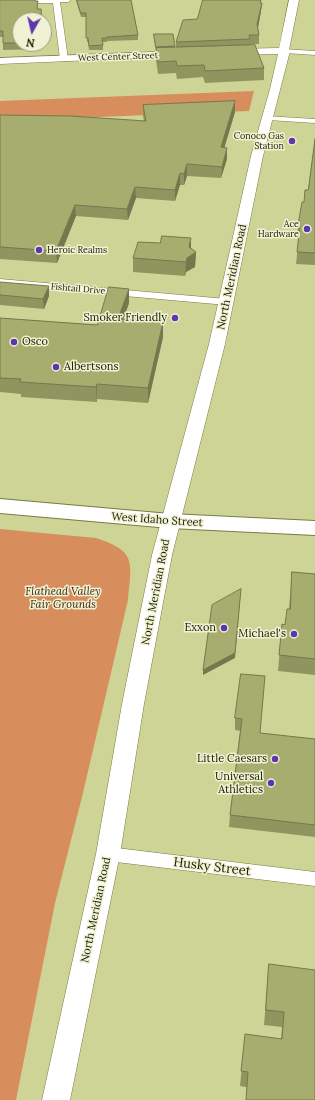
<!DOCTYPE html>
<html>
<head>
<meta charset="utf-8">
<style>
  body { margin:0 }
  #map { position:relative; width:315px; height:1100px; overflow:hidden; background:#ced495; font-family:Lora,serif }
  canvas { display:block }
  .north { position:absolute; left:12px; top:12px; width:40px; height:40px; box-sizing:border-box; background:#eff2d3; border:1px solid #9a9c80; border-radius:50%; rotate:188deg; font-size:11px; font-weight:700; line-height:16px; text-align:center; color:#1a1c03 }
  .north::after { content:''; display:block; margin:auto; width:14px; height:18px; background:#5d36ae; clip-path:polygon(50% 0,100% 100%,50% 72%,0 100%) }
</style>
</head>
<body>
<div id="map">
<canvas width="315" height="1100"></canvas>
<div class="north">N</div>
</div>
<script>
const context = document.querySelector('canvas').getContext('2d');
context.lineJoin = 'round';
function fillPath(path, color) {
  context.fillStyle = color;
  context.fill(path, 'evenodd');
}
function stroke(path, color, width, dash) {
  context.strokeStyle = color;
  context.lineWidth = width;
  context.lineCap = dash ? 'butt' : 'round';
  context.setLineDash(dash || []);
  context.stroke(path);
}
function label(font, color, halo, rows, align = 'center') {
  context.font = font + ' Lora,serif';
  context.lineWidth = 3;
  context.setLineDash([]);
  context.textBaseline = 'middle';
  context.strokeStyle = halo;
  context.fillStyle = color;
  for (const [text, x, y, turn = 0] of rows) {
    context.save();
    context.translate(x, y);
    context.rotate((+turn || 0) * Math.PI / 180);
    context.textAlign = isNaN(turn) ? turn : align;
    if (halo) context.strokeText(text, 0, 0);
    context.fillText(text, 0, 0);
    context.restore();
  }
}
const green = new Path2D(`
  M254,91l-5,20 -249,10v-20z
  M0,529l96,9c40,13 36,23 32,62l-46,197 -27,106 -39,197h-16z`);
const street = new Path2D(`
  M0,0h71l-3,2h-8l8,57 -1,2h-3l-4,-2 -7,-56 -53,1z
  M282,49l33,2v4l-30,-2 -4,-2z
  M265,116l50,3v4l-47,-3h-3l-1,-2z
  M0,279l227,20 5,3 -5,3 -227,-20z
  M108,847l207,25v14l-207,-25 -6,-2 -2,-5 2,-5z`);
const secondary = new Path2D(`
  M289,0h10l-10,50 1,1 -27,105 -38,188 -53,211 -28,149 -24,150 -50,246h-28l54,-246 26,-150 30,-149 57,-211 42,-188 19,-67 8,-35 -46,1 -5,-3 5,-3 47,-1z
  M181,51l4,1 1,2 -1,2 -185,8v-6z`);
const highway = new Path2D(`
  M0,499l170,15 145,7v14l-145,-7 -170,-15z`);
const wall = new Path2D(`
  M0,0l38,7 -18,13v24h19v5l-36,1v-13h-3z
  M76,0h55l7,35v5l-31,1v1h-4v8h-14l-1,-8h-1l-1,-25h-5z
  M262,3l-1,8 -3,17 1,7v9h-9v1l14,23v12l-59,3 -2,-6 -26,2 -1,-6 -18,1 -2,-14v-9l-2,-17 21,12v2h1v-6l21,-23z
  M143,105l92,7 -11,36h3v11l-6,19 -34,-2 -3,9h-4l-5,16 -39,-3 -8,22 -52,-4 -19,47 -57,-4v-144l144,6 -1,-5z
  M315,139v126l-19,-1 3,-27 -2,-1 1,-11 6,-23 4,-12z
  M191,238v10l5,4 -1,15 -9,5 -1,4 -52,-4v-14z
  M0,282l49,14 -5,13 -44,-4z
  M129,289v14l-6,17 40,17 -15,66 -51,-4v3l-76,-5v-3l-21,-2v-74l97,7z
  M292,572l23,2v101l-37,-4 4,-47 3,1 4,-16z
  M241,674l19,59 55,6v98l-86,-10 1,-12 10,-84 -5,-1v-12z
  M269,964l46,136 -75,-14 5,-52 36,5 1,-12 -18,-2z`);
const shadedWall = new Path2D(`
  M262,3l-1,8 -4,22v-9z
  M235,101v11l-14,47v-12z
  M227,148v11l-6,19 1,-11z
  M187,164v12l-3,9v-11z
  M180,173v12l-5,16v-11z
  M135,187l1,11 -8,22 -1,-11z
  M75,205l1,11 -19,47 -1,-12z
  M191,238v14h5l-1,15 -9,5 -1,4 1,-14z
  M49,286v10l-5,13 -1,-10z
  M129,289v14l-11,31v-15z
  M163,322v15l-15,66v-15z
  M97,384v18l-1,-15z
  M241,589l-6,69 -32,17v-5z`);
const building = new Path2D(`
  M0,0h35v1h3l-1,8h4l1,11h-22v23h-17v-12h-3z
  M77,0h54l7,35 -31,2v1h-5l1,7 -14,1 -1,-8h-2v-25h-5z
  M203,0h58l-1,3h2l-5,21 2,11h-10l1,4 -74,3 7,-22 14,-1z
  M154,34h19l2,12 -19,1z
  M255,45l9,23 -59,3 -1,-6 -27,1 -1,-5 -18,1 -2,-14z
  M235,101l-14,46 6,1 -5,19 -35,-3 -3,10 -4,-1 -5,17 -40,-3 -8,22 -52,-4 -19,46 -56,-4v-132l70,1 76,5 -3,-16z
  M315,139v114l-18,-1 3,-27h-2l4,-23h2l1,-12h3z
  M162,236l29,2 -2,9 7,5 -9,6 -1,4 -53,-4 5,-16 22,1z
  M0,282l49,4 -6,13 -43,-4z
  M109,287l20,2 -11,30 45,3 -15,66 -51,-4 -1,3 -76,-5 1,-3 -21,-1v-60l97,7z
  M292,572l23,2v85l-36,-4 3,-31 3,1 2,-16h3z
  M241,589l-6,64 -32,17 9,-65z
  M241,674l24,2 -5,57 55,6v86l-85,-10 12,-96 -7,-1z
  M269,964l46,6v130h-69l2,-28 -7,-1 4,-37 37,5 2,-27 -18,-2z`);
const markers = [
  [292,141,4,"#5d36ae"],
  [307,229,4,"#5d36ae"],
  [39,250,4,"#5d36ae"],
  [175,318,4,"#5d36ae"],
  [14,342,4,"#5d36ae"],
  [56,367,4,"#5d36ae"],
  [224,628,4,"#5d36ae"],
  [294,634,4,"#5d36ae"],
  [275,759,4,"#5d36ae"],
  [271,783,4,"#5d36ae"]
];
const farStreetnames = [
  ["West Center Street",118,57,-2],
  ["Fishtail Drive",78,289,5]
];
const farPoinames = [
  ["Conoco Gas",284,136],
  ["Station",284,146],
  ["Ace",299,224],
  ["Hardware",299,234],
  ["Heroic Realms",47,250,"left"]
];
const streetNames = [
  ["North Meridian Road",232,277,-78],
  ["West Idaho Street",157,520,4],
  ["North Meridian Road",156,592,-79],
  ["North Meridian Road",96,910,-78]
];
const poiNames = [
  ["Smoker Friendly",167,318],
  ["Osco",22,342,"left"],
  ["Albertsons",64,367,"left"],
  ["Exxon",216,628],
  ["Michael's",286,634],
  ["Little Caesars",267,759],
  ["Universal",263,777],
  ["Athletics",263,790]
];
const parkNames = [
  ["Flathead Valley",63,592],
  ["Fair Grounds",63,605]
];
const nearStreetnames = [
  ["Husky Street",212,867,7]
];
fillPath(green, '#d88d5d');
stroke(street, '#787c40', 1);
stroke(secondary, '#787c40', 1);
stroke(highway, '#787c40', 2);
fillPath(street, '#fff');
fillPath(secondary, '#fff');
fillPath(highway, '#fff');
fillPath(wall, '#90945f');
fillPath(shadedWall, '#75784e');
fillPath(building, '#a7ac6f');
stroke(building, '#75784e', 1);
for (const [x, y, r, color] of markers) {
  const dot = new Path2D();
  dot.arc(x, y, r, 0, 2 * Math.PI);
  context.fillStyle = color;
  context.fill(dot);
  stroke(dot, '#eff2d3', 1.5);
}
label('9px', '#1a1c03', '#eff2d3', farStreetnames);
label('9px', '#1a1c03', '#eff2d3', farPoinames, 'right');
label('11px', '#1a1c03', '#eff2d3', streetNames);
label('11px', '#1a1c03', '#eff2d3', poiNames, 'right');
label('italic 11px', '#44240e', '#eff2d3', parkNames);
label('13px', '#1a1c03', '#eff2d3', nearStreetnames);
</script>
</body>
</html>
